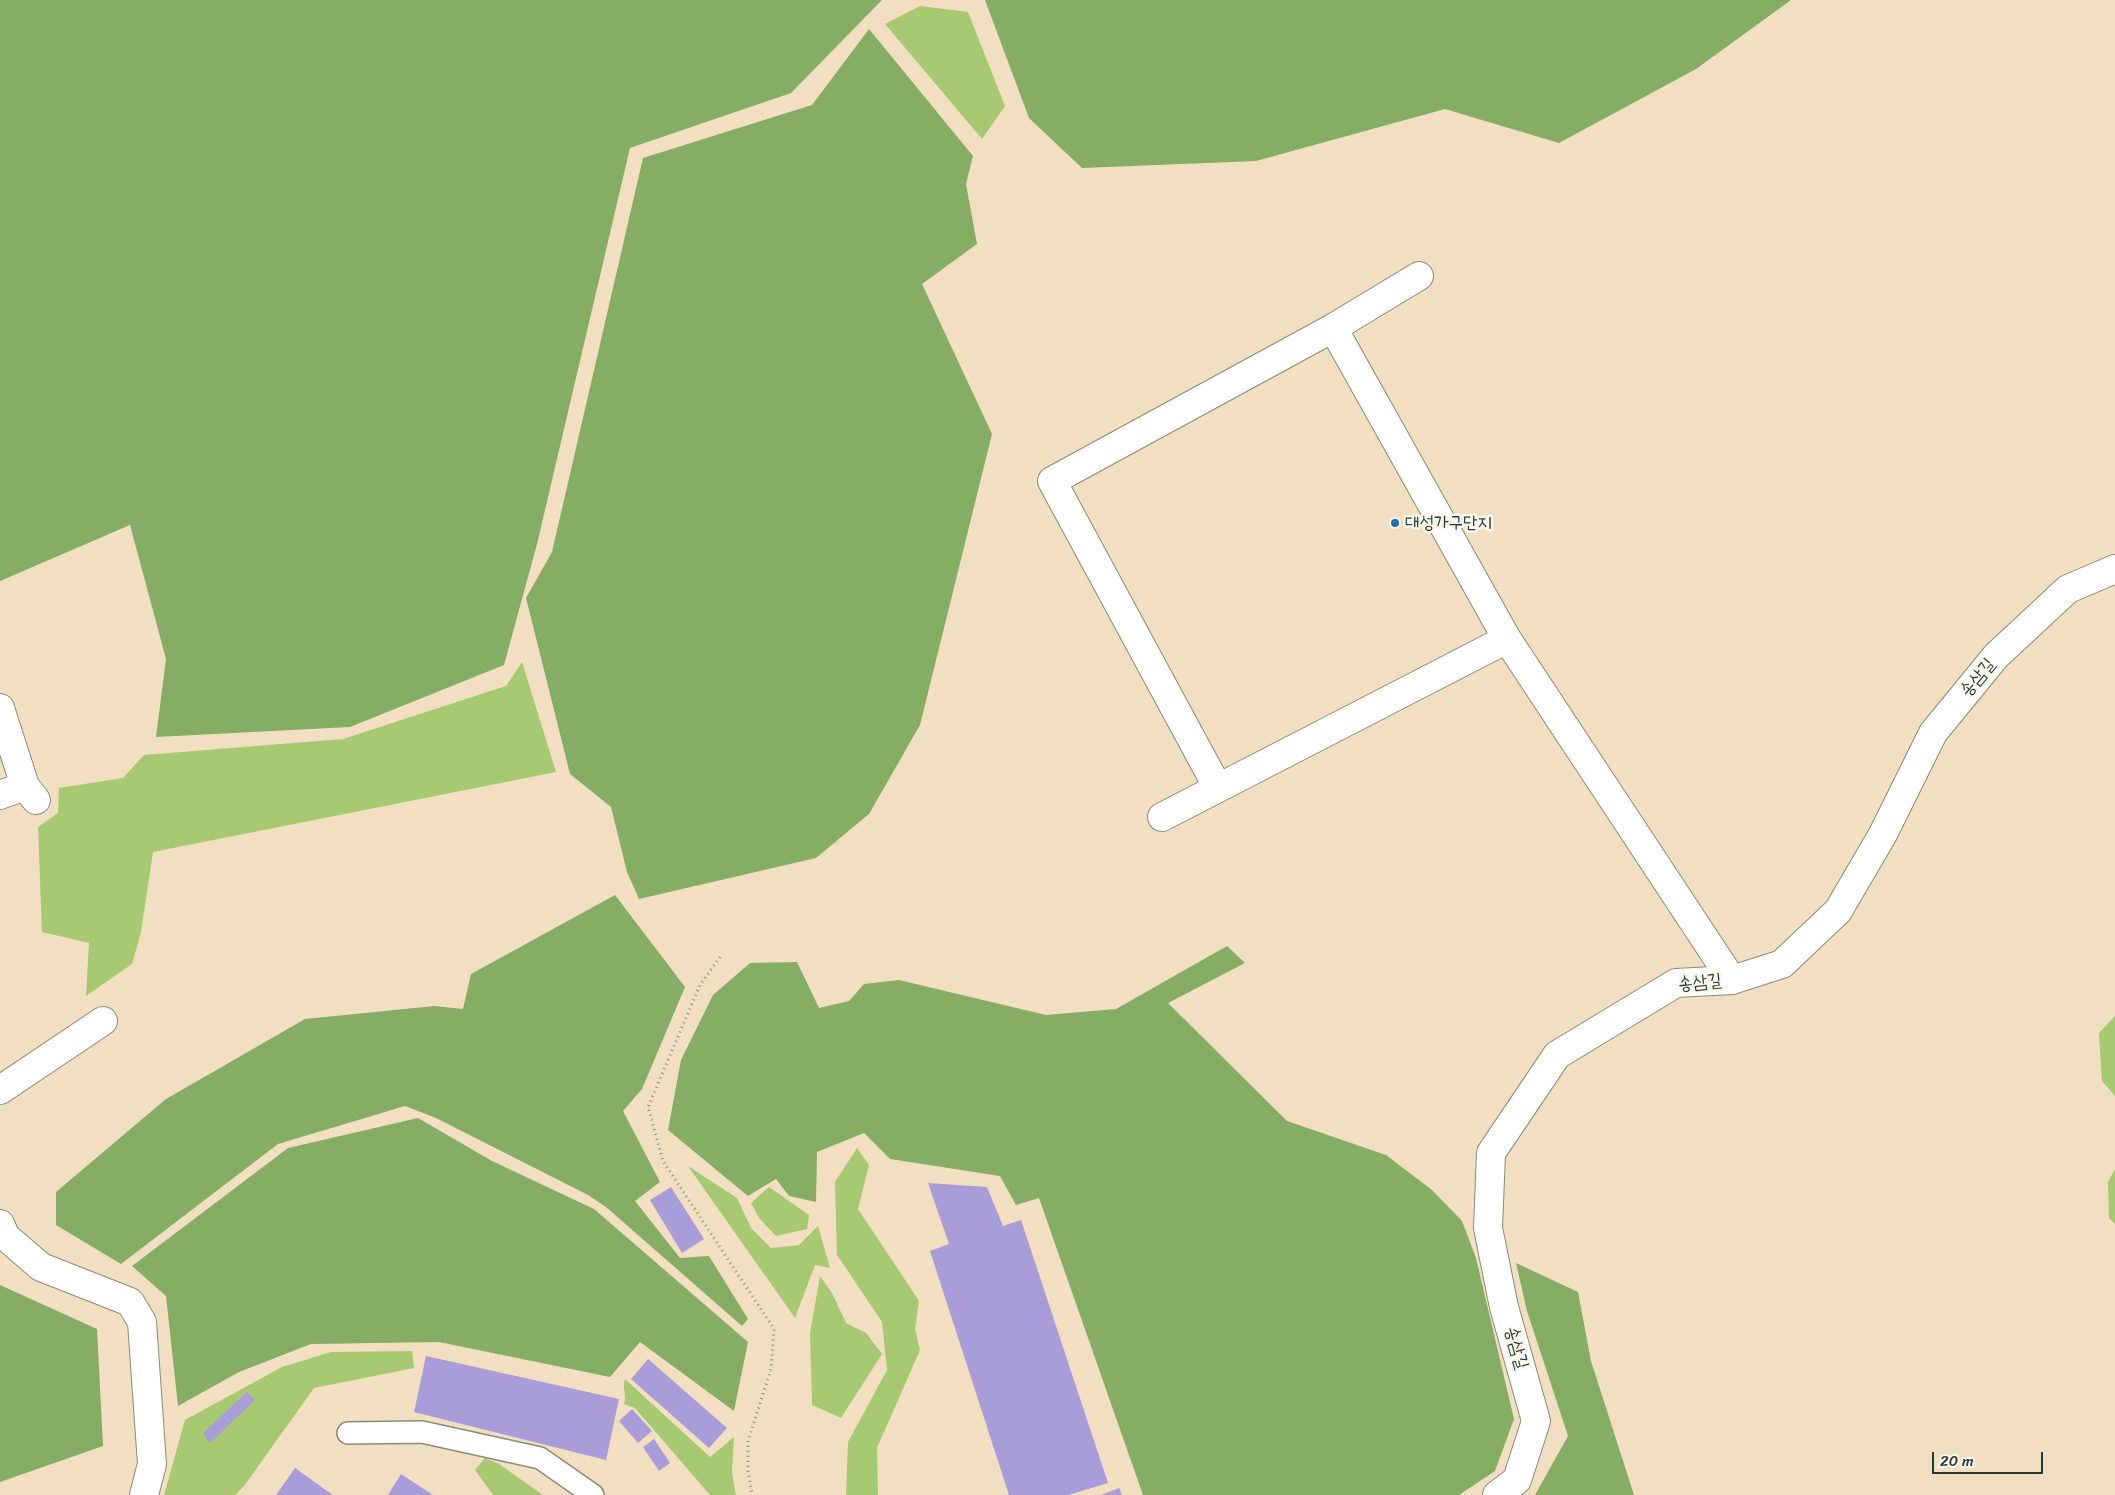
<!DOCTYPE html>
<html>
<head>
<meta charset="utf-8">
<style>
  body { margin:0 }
  #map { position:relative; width:2115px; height:1495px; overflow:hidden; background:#f2dec1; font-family:Sriracha,sans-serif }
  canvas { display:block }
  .scale { position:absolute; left:1932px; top:1452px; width:111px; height:22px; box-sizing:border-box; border:2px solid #1f3d34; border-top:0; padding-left:6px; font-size:15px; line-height:18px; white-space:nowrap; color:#1f3d34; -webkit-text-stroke:4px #fbf7ec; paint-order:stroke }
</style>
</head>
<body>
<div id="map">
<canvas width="2115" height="1495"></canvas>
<div class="scale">20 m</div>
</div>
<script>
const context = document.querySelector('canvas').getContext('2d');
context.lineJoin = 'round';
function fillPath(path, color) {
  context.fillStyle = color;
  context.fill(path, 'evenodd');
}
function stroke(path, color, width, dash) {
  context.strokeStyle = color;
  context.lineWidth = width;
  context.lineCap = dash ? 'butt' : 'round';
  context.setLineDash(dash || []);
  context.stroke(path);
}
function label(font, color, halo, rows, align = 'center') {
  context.font = font + ' Sriracha,"Poor Story",sans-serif';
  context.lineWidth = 5;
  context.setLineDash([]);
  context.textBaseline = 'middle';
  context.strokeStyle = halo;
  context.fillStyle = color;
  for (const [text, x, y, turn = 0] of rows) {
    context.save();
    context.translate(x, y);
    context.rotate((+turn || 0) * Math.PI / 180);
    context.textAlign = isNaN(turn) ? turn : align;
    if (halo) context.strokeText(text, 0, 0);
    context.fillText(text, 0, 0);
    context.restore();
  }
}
const green = new Path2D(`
  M920,6l48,6 37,94 -23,33 -97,-115z
  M522,662l34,110 -403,80 -12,80 -9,32 -46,32 3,-53 -47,-11 -4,-105 20,-14 1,-25 64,-10 21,-23 199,-16 163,-53z
  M2115,1016v80l-13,-15 -3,-48z
  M857,1148l12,17 -11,44 61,92 -4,28 5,21 -43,98 1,47h-32l2,-53 39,-72 -5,-48 -45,-67 -2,-73z
  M688,1166l49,32 14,30 20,20 28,-3 19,-19 12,42 -15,-3 -20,53z
  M2115,1169v55l-6,-6 -1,-36z
  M769,1187l40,28 -2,14 -31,7 -17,-18 -8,-15z
  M820,1276l12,17 14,30 20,10 16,21 -41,64 -29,-13 -2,-72z
  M412,1351l2,17 -100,20 -70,98 -9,9h-71l21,-75 97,-53 49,-15z
  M625,1379l85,78 24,-20 -2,36 4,22h-26l-75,-87 -11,-4c3,-9 -2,-15 1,-25z
  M485,1458l14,6 44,31h-50l-18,-25z`);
const forest = new Path2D(`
  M0,0h882l-91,93 -161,55 -93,396 -33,121 -154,62 -194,10 10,-78 -36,-134 -130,56z
  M985,0h806l-95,69 -137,74 -114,-34 -189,52 -174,7 -53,-50z
  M869,29l104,127 -7,28 11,60 -55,40 70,150 -72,291 -51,89 -53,44 -177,41 -12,-27 -16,-65 -41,-33 -44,-176 26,-46 91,-394 169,-53z
  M615,895l70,92 -43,102 -19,22 37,71 -25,19 45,57 29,-2 39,63 -6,7 -136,-119 -18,-12 -152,-77 -31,-12 -127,38 -157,120 -65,-39v-33l110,-93 139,-80 129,-13 29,3 8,-35z
  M1227,946l18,17 -77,40 119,118 99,34 46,35 30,31 14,37 38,161 -19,52 -36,24h-316l-104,-297 -23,7 -16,-29 -110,-17 -26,-26 -47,19 -1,50 -27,-6 -13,-17 -28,17 -80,-66 13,-70 32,-65 37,-32 47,-1 22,46 30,-7 15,-17 35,-4 147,35 70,-6z
  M418,1118l74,43 102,48 154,133 -14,69 -94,-69 -30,35 -171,-35 -128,2 -72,28 -61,34 -12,-110 -34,-30 156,-118z
  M1516,1263l62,29 13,69 43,134h-99l33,-59 -41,-125z
  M0,1285l97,44 6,117 -103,36z`);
const building = new Path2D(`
  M928,1183l59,4 16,39 18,-6 87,263 -40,12h-59l-79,-244 19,-7z
  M671,1187l33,52 -22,14 -32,-53z
  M426,1356l193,43 -13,61 -192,-48z
  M648,1359l79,69 -18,20 -78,-69z
  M247,1392l8,8 -45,43 -7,-10z
  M632,1409l20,22 -14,12 -19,-22z
  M654,1439l16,24 -11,8 -16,-24z
  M295,1468l38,27h-57z
  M401,1474l32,21h-45z
  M1119,1488l3,7h-21z`);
const path = new Path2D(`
  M720,957l-20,28 -52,122 15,54 111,168 -3,40 -23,72v29l4,25`);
const lane = new Path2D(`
  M348,1433l74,-1 118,26 53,37`);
const street = new Path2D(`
  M1333,328l174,311 225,341
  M0,708l25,78 11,14
  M1218,788l-166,-307 281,-153 86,-52
  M0,795l25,-9
  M1162,817l345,-178
  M0,1090l103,-69
  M0,1224l6,13 35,30 89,35 12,20 10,142 -8,31`);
const secondary = new Path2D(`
  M1497,1495l20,-15 19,-59 -32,-114 -16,-79 3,-75 66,-98 119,-72 56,-3 50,-16 56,-53 45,-77 50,-101 63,-77 72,-67 47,-20`);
const markers = [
  [1395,523,5,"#1f6fb2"]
];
const poiNames = [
  ["대성가구단지",1405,523]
];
const streetNames = [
  ["송삼길",1978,678,-50],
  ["송삼길",1700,983,-6],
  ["송삼길",1516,1348,74]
];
fillPath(green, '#a7c972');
fillPath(forest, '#85ad64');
fillPath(building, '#a89dd8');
stroke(lane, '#888e7a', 24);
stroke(street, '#888e7a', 30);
stroke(secondary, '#888e7a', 30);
stroke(path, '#888e7a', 3, [1, 4]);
stroke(lane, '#fff', 21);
stroke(street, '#fff', 28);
stroke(secondary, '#fff', 28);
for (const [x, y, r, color] of markers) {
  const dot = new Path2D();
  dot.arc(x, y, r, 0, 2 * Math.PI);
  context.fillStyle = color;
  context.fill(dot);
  stroke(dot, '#fbf7ec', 2);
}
label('18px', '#1f3d34', '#fbf7ec', poiNames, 'left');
label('18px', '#1f3d34', '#fbf7ec', streetNames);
</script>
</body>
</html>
